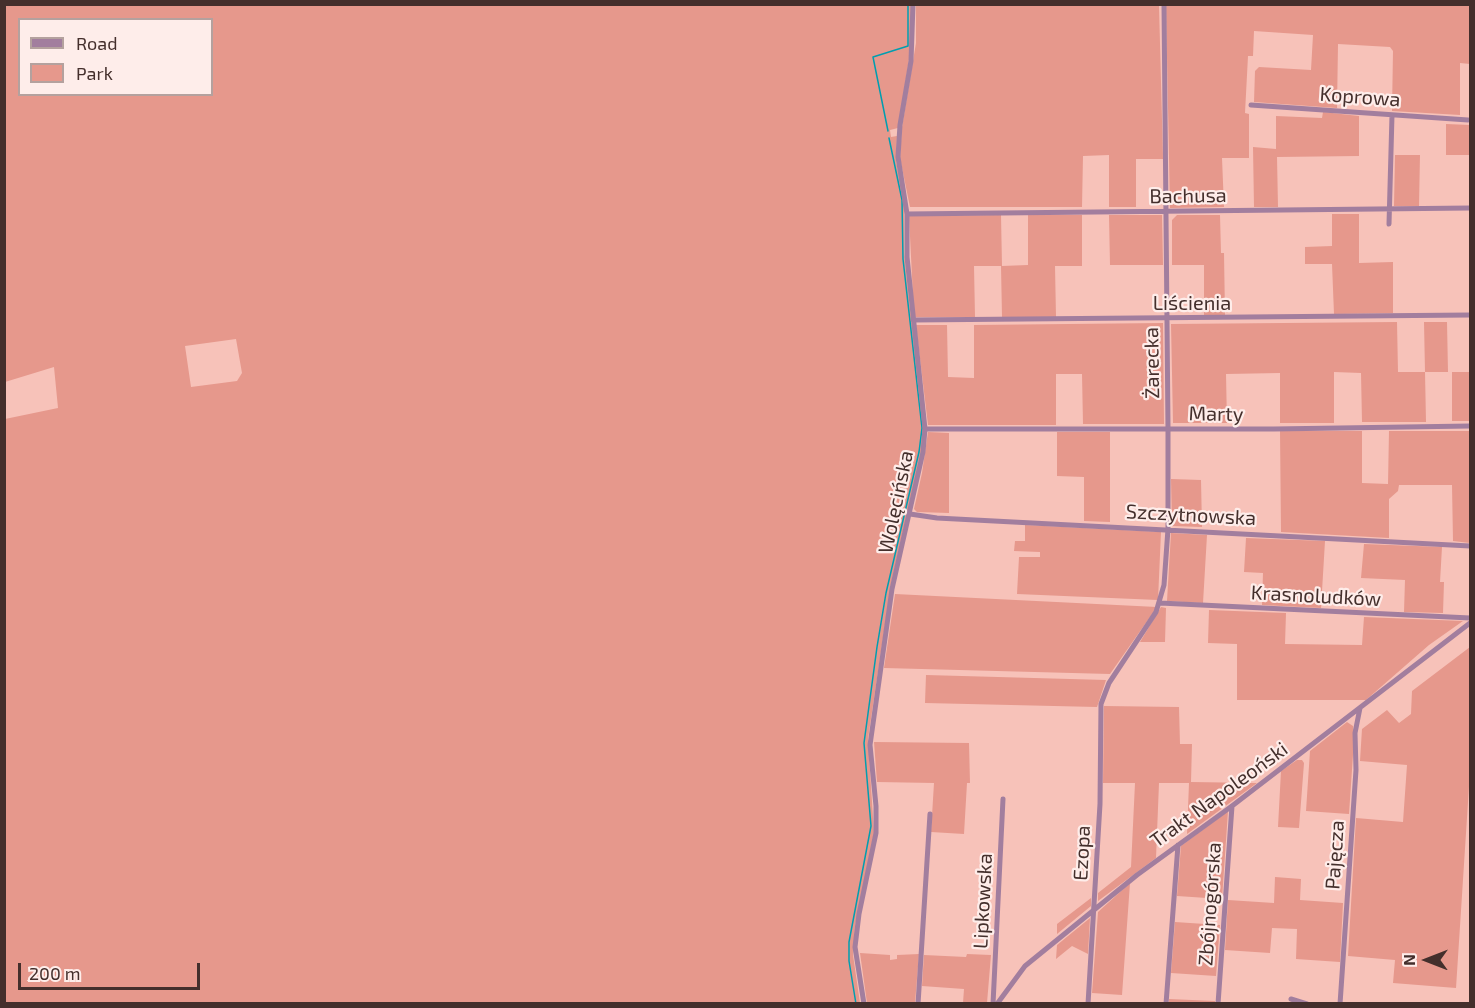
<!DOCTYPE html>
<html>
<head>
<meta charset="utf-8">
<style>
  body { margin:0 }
  #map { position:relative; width:1475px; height:1008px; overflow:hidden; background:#f7c2b9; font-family:"Exo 2",sans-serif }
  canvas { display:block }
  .frame { position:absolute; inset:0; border:6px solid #442f2c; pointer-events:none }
  .legend { position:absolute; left:18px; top:18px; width:195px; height:78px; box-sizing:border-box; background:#feedea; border:2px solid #b4a19e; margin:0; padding:8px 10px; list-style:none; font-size:18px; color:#442f2c }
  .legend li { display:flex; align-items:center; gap:12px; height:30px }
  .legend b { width:30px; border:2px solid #b4a19e }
  .north { position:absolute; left:1397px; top:930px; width:60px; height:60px; -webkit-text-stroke:4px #feedea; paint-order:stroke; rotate:270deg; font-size:16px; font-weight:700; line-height:24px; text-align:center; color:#442f2c }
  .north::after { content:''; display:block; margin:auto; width:21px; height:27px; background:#442f2c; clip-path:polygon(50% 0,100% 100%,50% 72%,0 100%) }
  .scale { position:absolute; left:18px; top:963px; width:182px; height:27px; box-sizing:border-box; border:3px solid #442f2c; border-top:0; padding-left:8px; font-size:18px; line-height:21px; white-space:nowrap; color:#442f2c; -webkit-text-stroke:4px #feedea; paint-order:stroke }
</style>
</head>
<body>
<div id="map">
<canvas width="1475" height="1008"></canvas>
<div class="frame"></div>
<ul class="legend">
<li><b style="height:8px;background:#a27e9e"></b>Road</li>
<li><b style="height:16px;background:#e6988c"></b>Park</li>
</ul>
<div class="north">N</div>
<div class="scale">200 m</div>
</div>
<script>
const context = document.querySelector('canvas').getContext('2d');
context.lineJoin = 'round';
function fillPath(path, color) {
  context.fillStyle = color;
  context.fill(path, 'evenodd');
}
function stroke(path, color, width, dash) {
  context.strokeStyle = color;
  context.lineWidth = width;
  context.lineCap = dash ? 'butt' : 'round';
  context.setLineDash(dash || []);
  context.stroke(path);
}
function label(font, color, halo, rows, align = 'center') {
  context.font = font + ' "Exo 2",sans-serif';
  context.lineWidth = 4.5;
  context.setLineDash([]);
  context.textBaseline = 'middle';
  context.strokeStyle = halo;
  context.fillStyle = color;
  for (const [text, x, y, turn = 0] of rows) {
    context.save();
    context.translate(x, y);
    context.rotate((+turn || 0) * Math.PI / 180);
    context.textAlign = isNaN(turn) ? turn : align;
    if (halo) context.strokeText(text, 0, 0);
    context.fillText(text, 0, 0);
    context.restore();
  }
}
const green = new Path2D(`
  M5,5h906v42l-13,81 -8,2 1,7 6,-1 -1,25 8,40v52l19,169v21l-32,141 -23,155 6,94 -19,93 -2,29 7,48h-855v-584l53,-11 -4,-41 -49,15zM20,20h192v74h-192zM236,339l6,34 -5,8 -46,6 -6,-41z
  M916,5h243l4,154h-27v48h-27v-52l-26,1 -1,51h-172l-10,-49 2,-31 14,-84z
  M1166,5h304v59l-10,-1v52l-68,-4 1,-60 -3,-4 -52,-3 -1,64 -83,-6 1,-31 4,-4 52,3 2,-35 -59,-4 -1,25h-5l-3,57 4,1v44h-27l2,49 -54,1z
  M1323,112l36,4v40l-82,1 1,50h-24l-1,-60 23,2v-33l46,2z
  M1446,124l24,1v30h-24z
  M1395,155h25l-1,51h-25z
  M1332,214h27v49l34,-1v51l-59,1 -2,-50h-27v-17l27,-1z
  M1001,215l1,51 26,-1v-50h54v51h-27l1,51h-54l-1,-51h-27l1,51h-61l-5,-101z
  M1109,215h53l1,50h-53z
  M1177,215h43l1,38h3l1,63h-21v-51h-32v-45z
  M1397,322l1,50h27l-1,-50h23l1,50h-23l1,50h-64l-1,-49 -27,-1v51h-54v-50l-54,1 1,49h-54l-2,-99z
  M1163,323l1,101h-81l-1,-50h-26v51h-128l-12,-100h31l1,52 26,1v-53z
  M1452,372h18v49h-18z
  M1280,431h82v52l26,1 1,-53h81v112l-17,-2 -1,-56h-53l-1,6 -9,8v39l-108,-6z
  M928,432l21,1v80l-32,-1 -3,-3 8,-36z
  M1057,432h53v90l-26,-1v-44l-27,-1z
  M1171,479l30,1 1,47 -30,-1z
  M1025,525l136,7 -3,68 -141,-6 2,-37h21v-5l-26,-1 1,-10h10z
  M1171,533l36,2 -4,68 -36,-2z
  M1246,538l79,3 -4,67 -59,-3 1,-32 -19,-1z
  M1364,544l78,3 -2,35h4l-1,31 -39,-1 1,-32 -44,-2z
  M895,594l262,13 -47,67 -226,-6z
  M1161,607l5,1 -1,34h-25z
  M1209,610l77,3 -1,31 77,1 2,-28 99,4 -34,24 -63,55h-129v-56l-29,-1z
  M1470,647v124l-14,217 -63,-5 2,-23 -47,-4 8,-138 47,4 4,-57 -47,-4 2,-32 25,-19 12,13 12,-9 1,-23z
  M926,675l180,5 -9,27 -172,-4z
  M1104,706l75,1 1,37h12l-1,38 66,1 -70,51 2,-51h-30l-3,75 -58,43v-8l33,-26 4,-84h-32z
  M1347,722l6,4 1,14 -5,74 -43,-3 4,-60z
  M874,742l95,1 1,40h-3l-3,51 -33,-2 3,-49 -57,-1z
  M1297,760h5l2,3 -5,65 -21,-1 3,-56z
  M1228,811l-6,88 -45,-3 4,-50z
  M1275,877l26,2 -1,21 43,3 -3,59 -44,-3 1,-30 -25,-1 -2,25 -45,-3 3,-50 46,3z
  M1130,883l-8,112 -30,-2 6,-81z
  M1091,898v8l-34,28v-10z
  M1090,918l-2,36 -16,-8 -16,13 1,-14z
  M1175,922l45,3 -4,51 -45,-3z
  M860,953l30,2v5l7,-1v-4l22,-1 -4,49h-48z
  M967,954l24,1 -4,48h-24l1,-14 -42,-3 2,-31 42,2z
  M1169,999l46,2v2h-46z`);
const stream = new Path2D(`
  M888,131l-15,-74 35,-11v-42
  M856,1004l-7,-43v-19l22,-116 -7,-83 13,-96 9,-54 33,-141 3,-24 -19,-169 -1,-59 -13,-62`);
const street = new Path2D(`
  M1251,105l217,15
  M907,214l563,-6
  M1389,224l3,-109
  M913,320l557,-5
  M925,429h349l196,-3
  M910,514l27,4 533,28
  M1160,603l310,15
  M1291,999l16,5
  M864,1004l-9,-57 4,-33 17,-81v-27l-6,-61 22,-156 31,-137 2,-23 -18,-172v-43l-9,-57 2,-32 11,-64 2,-57
  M918,1004l12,-190
  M993,1004l10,-205
  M997,1004l28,-38 112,-91 95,-69 238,-183
  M1088,1004l12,-200 1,-100 8,-21 47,-71 8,-27 4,-56v-101l-4,-424
  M1166,1004l12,-159
  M1218,1004l14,-198
  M1340,1004l16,-234 -1,-37 5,-25`);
const streetNames = [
  ["Koprowa",1360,97,4],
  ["Bachusa",1188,196,-1],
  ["Liścienia",1192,303],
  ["Żarecka",1152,363,-91],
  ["Marty",1216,414,1],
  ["Wolęcińska",896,502,-78],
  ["Szczytnowska",1191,515,3],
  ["Krasnoludków",1316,596,3],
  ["Trakt Napoleoński",1219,795,-36],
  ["Ezopa",1082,853,-87],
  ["Pajęcza",1335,855,-86],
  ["Lipkowska",983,901,-87],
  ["Zbójnogórska",1210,904,-86]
];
fillPath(green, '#e6988c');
stroke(stream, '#009eb0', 1.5);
stroke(street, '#a27e9e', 5);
label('20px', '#442f2c', '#feedea', streetNames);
</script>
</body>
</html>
